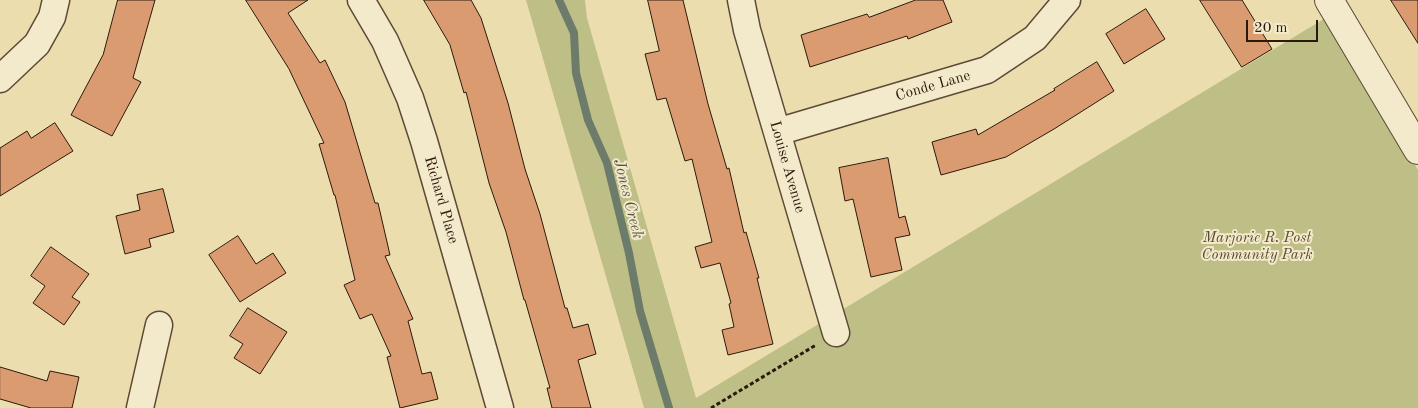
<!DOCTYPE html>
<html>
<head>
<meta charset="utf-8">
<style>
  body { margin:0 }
  #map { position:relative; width:1418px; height:408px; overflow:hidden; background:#ecddaf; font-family:"Old Standard TT",serif }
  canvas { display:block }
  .scale { position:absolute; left:1246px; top:20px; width:72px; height:22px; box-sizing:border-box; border:2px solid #2c190c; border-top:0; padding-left:6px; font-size:15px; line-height:18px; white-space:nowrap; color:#2c190c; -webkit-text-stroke:4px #f3e9cb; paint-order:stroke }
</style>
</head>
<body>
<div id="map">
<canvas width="1418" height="408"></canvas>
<div class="scale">20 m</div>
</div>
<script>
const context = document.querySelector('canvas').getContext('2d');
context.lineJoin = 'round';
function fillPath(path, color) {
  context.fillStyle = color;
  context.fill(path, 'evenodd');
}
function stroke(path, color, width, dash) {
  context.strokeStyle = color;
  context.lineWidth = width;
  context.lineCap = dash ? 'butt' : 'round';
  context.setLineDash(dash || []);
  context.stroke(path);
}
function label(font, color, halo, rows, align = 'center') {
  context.font = font + ' "Old Standard TT",serif';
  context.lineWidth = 4;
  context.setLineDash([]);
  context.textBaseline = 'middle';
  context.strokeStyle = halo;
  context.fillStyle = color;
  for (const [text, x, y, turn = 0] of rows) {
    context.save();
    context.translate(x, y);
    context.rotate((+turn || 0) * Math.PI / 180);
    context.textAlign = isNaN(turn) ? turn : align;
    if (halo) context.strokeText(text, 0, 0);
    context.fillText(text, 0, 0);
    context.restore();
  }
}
const green = new Path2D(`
  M526,0h59l2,18 109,380 631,-381 91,153v238h-774z`);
const stream = new Path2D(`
  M559,0l15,33 2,40 12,47 19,43 22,90 11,58 29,97`);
const building = new Path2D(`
  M118,0h37l-22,78 8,4 -29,54 -41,-21 32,-60z
  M246,0h62l-20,13 32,50 5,-3 20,42 30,101h3l12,52 -5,1 28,63 -5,2 14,53 9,-2 7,27 -38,9 -13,-51 4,-1 -19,-42 -12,5 -16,-34 11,-5 -20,-85h-1l-15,-51 5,-1 -35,-74z
  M424,0h47l10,18 27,85 17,66 15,45 25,94h2l6,20 15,-4 8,30 -18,6 13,48h-39l-5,-20h3l-25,-88h-1l-18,-68 -17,-49 -23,-91 -2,1 -14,-48z
  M648,0h35l25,104 19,65 2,-1 15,65 2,-1 13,46h-2l16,66 -45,11 -6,-25 12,-3 -5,-23 2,-1 -11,-40 -19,5 -6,-21 17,-5 -20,-83 -7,2 -19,-63 -9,2 -12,-46 14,-3z
  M916,0h27l9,22 -44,17 -1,-3 -97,31 -9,-32 66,-21 2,3z
  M1200,0h42l30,49 -30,18z
  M1391,0h27v43z
  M1146,9l19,30 -41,25 -18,-30z
  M1097,62l17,29 -60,38 -48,28 -65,18 -9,-33 44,-13 2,6 77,-45 -1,-1z
  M55,123l18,28 -73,45v-48l27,-17 4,7z
  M888,158l11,60 6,-2 5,19 -15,3 7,32 -31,7 -18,-78 -8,2 -6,-33z
  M163,189l11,43 -25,7 2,8 -26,7 -9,-38 24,-6 -3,-15z
  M238,236l18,28 17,-11 13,20 -46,29 -31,-47z
  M51,247l38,27 -17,23 8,5 -16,23 -31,-22 12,-17 -14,-10z
  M248,308l39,24 -27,42 -26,-16 9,-14 -13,-8z
  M0,367l47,14 3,-10 29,6 -7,31h-41l-31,-9z`);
const path = new Path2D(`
  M711,408l105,-63`);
const minor = new Path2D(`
  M361,0l24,41 25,57 14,43 76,267
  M741,0l6,30 89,303
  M0,79l37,-35 15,-27 4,-17
  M777,132l210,-62 48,-32 32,-38
  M140,408l19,-83`);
const tertiary = new Path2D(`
  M1329,0l89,150`);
const streetNames = [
  ["Conde Lane",933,86,-16],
  ["Louise Avenue",787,167,74],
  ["Richard Place",441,200,74]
];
const parkNames = [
  ["Marjorie R. Post",1257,238],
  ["Community Park",1257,255]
];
const waterNames = [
  ["Jones Creek",628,199,76]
];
fillPath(green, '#bebf86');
stroke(stream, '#6d7b6b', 8);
fillPath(building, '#da9b71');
stroke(building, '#2c190c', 1);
stroke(minor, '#5c4a35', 29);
stroke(tertiary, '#5c4a35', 30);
stroke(path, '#2c190c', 3, [4, 2.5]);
stroke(minor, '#f3e9cb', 26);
stroke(tertiary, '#f3e9cb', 28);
label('15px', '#2c190c', '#f3e9cb', streetNames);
label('italic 15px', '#584b31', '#f3e9cb', parkNames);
label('italic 16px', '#525243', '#f3e9cb', waterNames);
</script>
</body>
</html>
